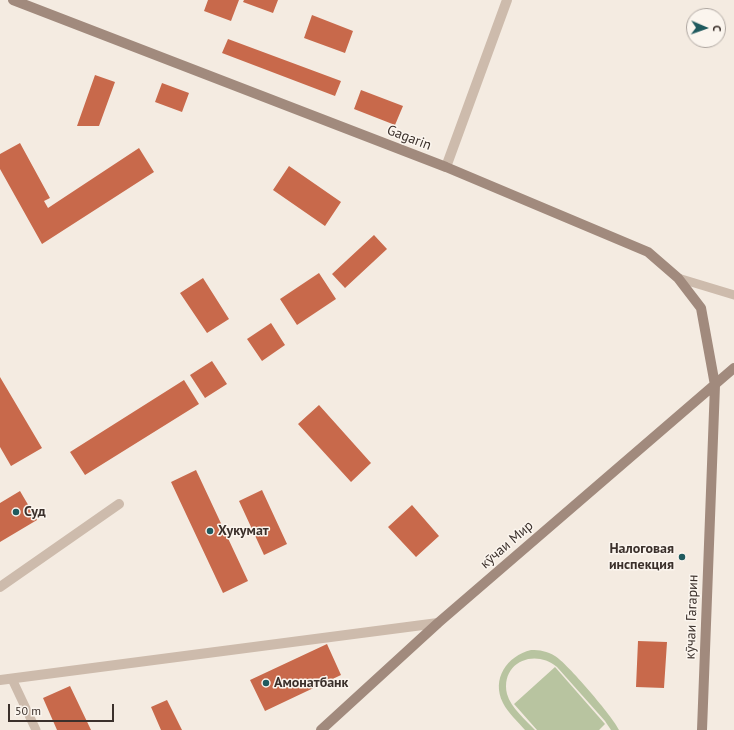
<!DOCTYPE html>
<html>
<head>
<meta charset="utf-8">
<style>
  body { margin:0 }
  #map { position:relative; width:734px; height:730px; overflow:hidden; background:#f4ebe1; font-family:"PT Sans",sans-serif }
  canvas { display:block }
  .north { position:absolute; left:686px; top:8px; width:40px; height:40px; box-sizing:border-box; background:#fbf5ee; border:1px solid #aea6a0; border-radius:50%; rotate:92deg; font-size:11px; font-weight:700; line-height:16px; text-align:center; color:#3b302b }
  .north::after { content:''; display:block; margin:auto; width:14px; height:18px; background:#1f5a5e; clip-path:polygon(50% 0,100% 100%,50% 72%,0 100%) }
  .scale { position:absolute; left:8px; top:704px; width:106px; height:18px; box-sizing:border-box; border:2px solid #3b302b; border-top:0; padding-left:5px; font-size:12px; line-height:14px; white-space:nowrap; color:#3b302b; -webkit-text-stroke:3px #fbf5ee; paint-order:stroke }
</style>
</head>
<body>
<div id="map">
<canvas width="734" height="730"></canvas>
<div class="north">С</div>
<div class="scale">50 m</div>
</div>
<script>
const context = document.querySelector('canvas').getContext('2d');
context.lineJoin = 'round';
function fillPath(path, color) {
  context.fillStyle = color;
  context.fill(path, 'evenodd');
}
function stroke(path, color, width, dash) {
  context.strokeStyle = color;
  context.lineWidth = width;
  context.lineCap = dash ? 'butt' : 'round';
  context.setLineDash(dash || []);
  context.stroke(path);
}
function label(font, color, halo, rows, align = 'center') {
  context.font = font + ' "PT Sans",sans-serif';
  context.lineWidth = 3;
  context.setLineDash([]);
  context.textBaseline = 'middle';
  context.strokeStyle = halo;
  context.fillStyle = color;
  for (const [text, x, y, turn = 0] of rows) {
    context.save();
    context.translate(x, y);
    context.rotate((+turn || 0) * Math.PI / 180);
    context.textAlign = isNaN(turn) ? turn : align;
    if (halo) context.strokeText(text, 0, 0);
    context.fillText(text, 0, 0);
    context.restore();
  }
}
const green = new Path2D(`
  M531,650c9,0 16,1 24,6 11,6 59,62 64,74h-8l-6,-9 -48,-54c-22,-19 -57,-5 -50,27 4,14 19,26 28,36h-10c-7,-8 -17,-17 -22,-27 -12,-24 4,-47 28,-53z
  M555,667l50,57 -6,6h-62l-23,-26z`);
const building = new Path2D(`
  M208,0h31l-8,21 -27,-10z
  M244,0h34l-5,13 -30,-11z
  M312,15l41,16 -8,22 -41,-15z
  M228,39l113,42 -6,15 -113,-43z
  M95,75l20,7 -16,44h-22z
  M162,83l27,10 -7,19 -27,-10z
  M361,90l42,16 -8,19 -41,-16z
  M20,143l30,55 -6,3 4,7 91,-60 15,24 -112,72 -42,-75v-15z
  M289,166l52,36 -16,24 -52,-36z
  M374,235l13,14 -42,39 -13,-14z
  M319,273l17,26 -39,26 -17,-26z
  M203,278l26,41 -22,14 -27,-40z
  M271,323l14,22 -23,16 -15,-22z
  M212,361l15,23 -22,14 -15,-23z
  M0,377l42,71 -31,18 -11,-19z
  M184,380l15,24 -114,71 -15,-23z
  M319,405l52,58 -20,19 -53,-58z
  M196,470l52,111 -25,12 -52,-111z
  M262,490l25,54 -23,11 -25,-54z
  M20,491l17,29 -37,22v-39z
  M412,505l27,31 -23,21 -28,-30z
  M638,641l29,1 -3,46 -28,-1z
  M327,644l14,31 -76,36 -15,-31z
  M70,686l21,44h-34l-14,-32z
  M167,700l15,30h-21l-10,-23z`);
const lane = new Path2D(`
  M678,278l56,17
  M12,679l24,51`);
const street = new Path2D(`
  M446,167l61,-167
  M0,587l119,-83
  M0,680l438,-57`);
const secondary = new Path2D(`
  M13,0l433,167 202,85 30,26 23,30 14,77 -13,345
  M321,730l117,-107 296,-255`);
const markers = [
  [16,512,4,"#1f5a5e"],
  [210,531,4,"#1f5a5e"],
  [682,557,4,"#1f5a5e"],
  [266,683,4,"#1f5a5e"]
];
const streetNames = [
  ["Gagarin",409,138,21],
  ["кӯчаи Мир",507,545,-41],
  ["кӯчаи Гагарин",692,617,-88]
];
const poiNames = [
  ["Суд",24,512],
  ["Хукумат",218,531],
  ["Налоговая",674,549,"right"],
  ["инспекция",674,565,"right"],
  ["Амонатбанк",274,683]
];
fillPath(green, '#b8c4a0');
fillPath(building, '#c8694b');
stroke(lane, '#cdbbac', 9);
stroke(street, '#cdbbac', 10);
stroke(secondary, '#a18a7d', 10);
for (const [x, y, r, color] of markers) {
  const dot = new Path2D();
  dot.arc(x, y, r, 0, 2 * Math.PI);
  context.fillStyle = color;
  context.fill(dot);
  stroke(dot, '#fbf5ee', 1.5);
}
label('14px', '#3b302b', '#fbf5ee', streetNames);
label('bold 14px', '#3b302b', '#fbf5ee', poiNames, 'left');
</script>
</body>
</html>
